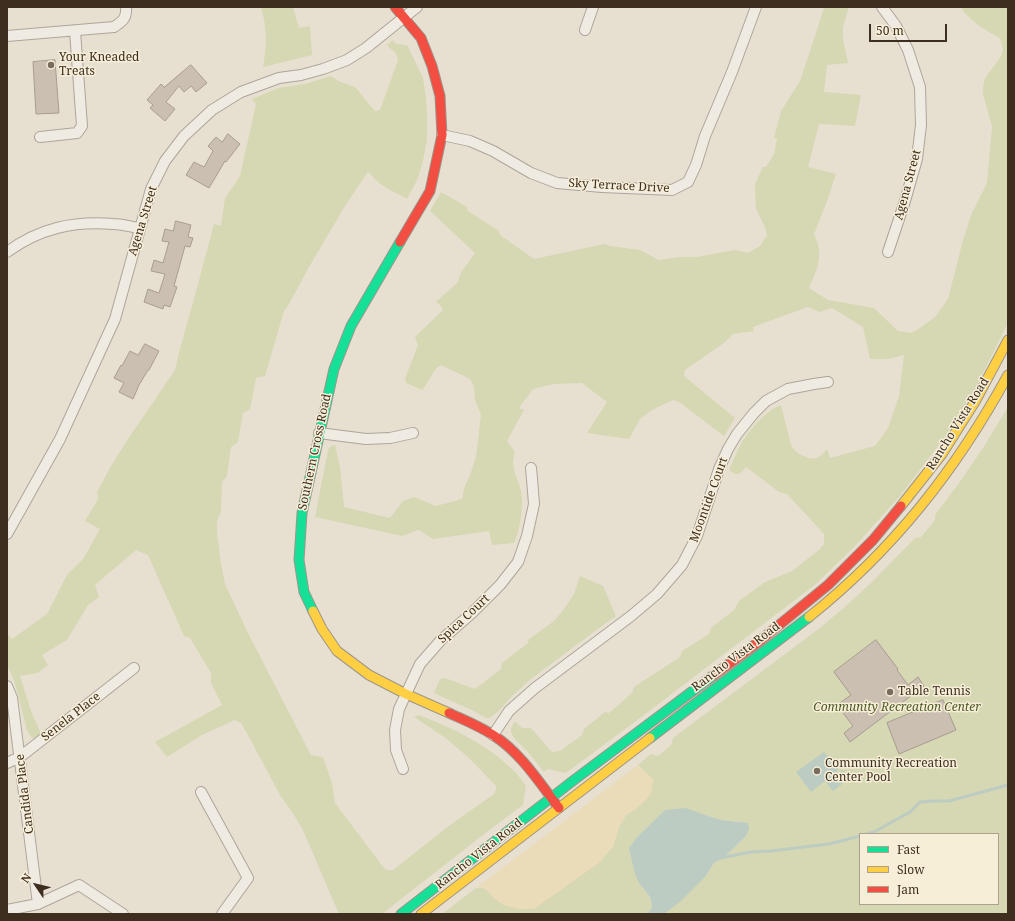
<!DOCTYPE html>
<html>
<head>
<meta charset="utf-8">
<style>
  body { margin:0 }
  #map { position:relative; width:1015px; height:921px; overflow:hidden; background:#e7e0d1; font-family:"Noto Serif",serif }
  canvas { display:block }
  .frame { position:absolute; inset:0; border:8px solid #3d2e20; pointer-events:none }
  .legend { position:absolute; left:859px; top:833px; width:140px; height:72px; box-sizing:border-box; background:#f7eed8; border:1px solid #ada18e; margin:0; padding:5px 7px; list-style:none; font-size:12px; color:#3d2e20 }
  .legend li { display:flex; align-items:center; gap:8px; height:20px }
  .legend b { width:20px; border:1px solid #ada18e }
  .north { position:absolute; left:16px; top:865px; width:40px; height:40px; -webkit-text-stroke:3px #f7eed8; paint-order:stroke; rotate:305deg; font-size:11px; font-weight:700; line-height:16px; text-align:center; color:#3d2e20 }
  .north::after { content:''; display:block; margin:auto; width:14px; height:18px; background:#3d2e20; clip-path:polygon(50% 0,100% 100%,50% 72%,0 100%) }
  .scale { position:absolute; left:869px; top:24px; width:78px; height:18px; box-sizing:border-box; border:2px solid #3d2e20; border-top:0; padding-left:5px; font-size:12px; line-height:14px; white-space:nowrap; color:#3d2e20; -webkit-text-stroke:3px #f7eed8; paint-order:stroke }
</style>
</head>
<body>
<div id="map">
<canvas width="1015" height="921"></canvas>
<div class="frame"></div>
<ul class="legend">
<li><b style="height:5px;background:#16e098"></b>Fast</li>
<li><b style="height:5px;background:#ffcf43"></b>Slow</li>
<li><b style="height:5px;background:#f24e42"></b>Jam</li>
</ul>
<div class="north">N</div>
<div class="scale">50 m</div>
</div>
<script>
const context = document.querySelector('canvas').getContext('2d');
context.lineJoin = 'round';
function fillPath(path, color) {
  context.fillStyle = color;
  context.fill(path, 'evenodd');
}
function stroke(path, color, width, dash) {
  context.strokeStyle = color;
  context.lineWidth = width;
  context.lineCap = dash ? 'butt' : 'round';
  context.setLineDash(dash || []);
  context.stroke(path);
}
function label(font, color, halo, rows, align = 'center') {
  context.font = font + ' "Noto Serif",serif';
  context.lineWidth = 3;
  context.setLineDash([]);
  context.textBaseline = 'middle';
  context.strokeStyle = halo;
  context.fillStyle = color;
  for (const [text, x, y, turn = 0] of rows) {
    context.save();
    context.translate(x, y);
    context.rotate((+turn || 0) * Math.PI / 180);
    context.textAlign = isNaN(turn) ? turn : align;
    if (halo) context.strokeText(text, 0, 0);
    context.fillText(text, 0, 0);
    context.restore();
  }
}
const green = new Path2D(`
  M261,7h32l6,21 11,-2 2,29 -49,12c4,-21 4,-40 -2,-60z
  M824,7h25l-6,20v13l5,23 -21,2 -3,27 37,3 -6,31 -36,-2 -11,43 28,7 -9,27 -13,33c2,5 4,10 5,15 2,14 -5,27 -10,39l19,12 46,8 24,23 7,1 5,1 7,-3 18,-13 13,-18 14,-55 9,-29 16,-32 5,-56 -9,-33v-7l2,-9 15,-20 3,-8 -3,-12c-16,-8 -26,-15 -38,-28v-3h46v316l-33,66 -30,48 -45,59 -44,49 -40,39 -168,128 -82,61 -18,-4 -4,3 -18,-22 -12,-12 -3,-6v-4l4,-7 7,7h9l21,24 8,-1 22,-16 2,-6 21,-17 4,1 23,-20 2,-6 46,-30 2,-6 27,-17 2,-6 23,-18 5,-9 26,-19 27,-11 28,-22 4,-5v-10l-37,-40 -8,-2 -33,-25c-5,7 -9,10 -17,3 4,-9 8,-19 13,-28 7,-12 26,-33 39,-37l10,40c3,6 7,9 13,11 10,5 16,2 23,-7l3,9 45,-12 13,-18 11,-32 5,-41 -16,4h-18l-7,-32 -31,-19 -13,4 -11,-5 -55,20 1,4 -21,3 -9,9 -39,27 -1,6 51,42 -11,18 -45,-34 -6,-2 -21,10 -12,9 -11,20 -42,-6 20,-31 -25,-19 -28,1 -21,5 -14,19 5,2 -17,31 8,11c-5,17 2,23 6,39 3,14 -1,40 -7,52l-22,2 -3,-14 -56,8 -14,-9 -17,6 -87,-19 13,-67 2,-3 5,-2 5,22 4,40 46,11 13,-17 11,-4 22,9 26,-7 3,-14 4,-7 7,-21 5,-42 -6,-15 -1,-13 -4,-8 -29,-14c-9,5 -12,18 -19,25l-16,-7 -1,-4 13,-34 -3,-8 28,-27 -3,-5 -4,-3 22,-20 2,-8 15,-21 -45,-42 11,-19 26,15 1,4 31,20 1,4 34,24 70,-15 6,2 30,4 19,10 21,-3h16l39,-7 13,3 12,-7 7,-11 -2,-8 -9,-18 -1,-25 8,-17h3l8,-13 3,-15 -3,-1 7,-27 19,-30 17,-51z
  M393,40l3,4 11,1 16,33 3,20 1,14v28l-4,21 -5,17 -11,21c-8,-5 -23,-11 -30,-18 -4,-3 -4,-6 -9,-9l-23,34 -36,61 -21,39 -4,5 -19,65 -9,2 -6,31 -7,4 -5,29 -7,5 -4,29 -5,6 -1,30 -4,9v12l4,31 4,20 24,51 62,120 12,2 9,26 3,20 49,65 4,2h5l57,-45 44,-31 2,-4v-4l-26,-27 -23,-20 -33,-22 5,-2c34,13 69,30 95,56 5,5 8,10 12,15l-3,19 -35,26 -106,83h-43l-37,-86 -10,-16 -12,-17 -38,-71 -7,-4 -33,15 -35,22 -12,-15 67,-37 -11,-22v-10l-21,-35 -6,-2 -36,-81 -12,-5 -41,35 4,12 -11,8 -21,35 -25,15 6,10 -10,8 -18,3 11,35 11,25 -7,3 -4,-2 -4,-7 -13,-50 -7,-15v-31l5,5 35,-25 20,-39 16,-16 17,-30 -15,-8 13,-22 -1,-7 14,-26 17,-27 47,-69 5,-21 18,-65 16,-60 7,2 4,-28 15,-22 16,-72 -4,-5 26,-11 27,-4 26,-8 7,5 17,6 20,24 5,-1 18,-50c0,-7 -7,-10 -11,-15z
  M1008,407v507h-344l41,-37 9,-14 9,-5 14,-13 9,-9 -4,-14 -20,-2 -17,-5 -40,-5 -28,27 2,46 11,14 2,10 -5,7h-205l34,-26c11,-1 12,3 19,11l118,-52 6,-20 7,-12 11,-7 15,-17c0,-15 -5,-16 -14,-26l13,-11 7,2 13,-11 2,-7 148,-111 26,-22 24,-22 44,-45 6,-1 14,-17v-5l24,-32 24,-35zM860,834h138v70h-138z
  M580,576l23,10 13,30 -21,15 -64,48 -18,16 -14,16 -9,7h-4l-10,-6 -42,-19 6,-14 5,-1 30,11 26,-20 1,-6 26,-20 1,-4 25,-18 10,-12 10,-15z`);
const sand = new Path2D(`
  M638,765l16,15 -2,4v7l-6,9 -9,8 -11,7 -7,12 -6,20 -14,16 -65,46h-15l-16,-4 -8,-6 -8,-10 -5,-2 -6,1z`);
const water = new Path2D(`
  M824,752l14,18 -5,5 1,2 9,-7 4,6 -6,5 2,2 -10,8 -8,-10 -14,11 -15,-20z
  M686,808l19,7 17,5 26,3 1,6 -3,7 -9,9 -14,13 -9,5 -9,14 -24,24 -17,13h-17l5,-7 -2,-10 -11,-14 -4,-9 -6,-26 8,-11 28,-27z`);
const stream = new Path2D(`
  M866,834l8,-2 36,-20 10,-10 14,-1h15l59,-16
  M720,858l31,-6 20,-1 58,-7 31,-8`);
const building = new Path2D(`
  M55,60l4,53 -23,1 -3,-52z
  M191,65l16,18 -11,9 -5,-6 -7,6 -5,-6 -13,16 9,7 -10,12 -15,-13 3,-3 -6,-5 14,-16 3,3z
  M228,134l12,10 -14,18 -1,-1 -16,27 -23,-13 8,-13 10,5 9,-16 -5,-5 8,-9 6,5z
  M176,221l15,4 -3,12 5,1 -3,9 -5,-1 -11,40 3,1 -7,20 -6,-2 -1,4 -19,-7 4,-13 11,4 6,-19 -14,-3 3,-11 9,3 6,-21 -7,-1 3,-12 8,2z
  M145,344l14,7 -10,19h-1l-9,15 -6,14 -14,-7 5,-9 -10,-5 7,-13 1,1 8,-15 8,4z
  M876,640l22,29 -1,1 11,15 10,-8 6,9 -74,56 -6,-9 9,-7 -16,-21 14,-10 -17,-23z
  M943,700l13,30 -57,24 -12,-31z`);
const street = new Path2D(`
  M882,7l14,19 12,24 12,37 1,38 -4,34 -12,42 -17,51
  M585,30l8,-23
  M7,36l107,-9c9,-6 13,-9 12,-20
  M442,135l28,6 23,10 38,22 26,10 45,4 70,3 16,-8 8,-17 9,-29 27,-64 24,-65
  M40,137l28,-3 9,-1 5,-7 -7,-95
  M7,252c33,-24 66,-31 106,-28 9,0 18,3 27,4
  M319,433l47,6 24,-1 23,-5
  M7,534l53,-95 55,-120 36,-130 14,-28 19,-25 28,-26 29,-18 38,-14 22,-3 22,-6 24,-9 19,-12 51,-41
  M7,686l5,12 26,206
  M493,735l16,-24 26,-23 96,-72 26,-22 25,-29 15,-29 22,-67 9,-20 9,-15 17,-21 12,-12 22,-12 26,-5 14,-2
  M7,763l13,-6 114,-89
  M403,769l-7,-19 -1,-20 4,-21 21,-45 21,-24 31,-27 28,-28 18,-23 9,-26 7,-32 -2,-25 -1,-11
  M201,792l47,86 -26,36
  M7,910l31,-6 41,-19 44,29`);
const fast = new Path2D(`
  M313,611l-9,-19 -5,-32 3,-47 32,-144 17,-43 49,-84
  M650,738l159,-121
  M401,914l173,-134 140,-105`);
const slow = new Path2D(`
  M901,506l41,-52 34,-54 32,-60
  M313,611l9,18 15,22 32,24 37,19 43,19
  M809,617c84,-67 147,-147 199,-242
  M421,914l229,-176`);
const jam = new Path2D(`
  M395,7l26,31 11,28 8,30 2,39 -12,56 -30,51
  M714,675l43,-32 71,-58 45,-45 28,-34
  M449,713c15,7 30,13 44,22 28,18 46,47 66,73`);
const markers = [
  [51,65,4,"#786c5e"],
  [890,692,4,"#786c5e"],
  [817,771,4,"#786c5e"]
];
const poiNames = [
  ["Your Kneaded",59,58],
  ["Treats",59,72],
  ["Table Tennis",898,692],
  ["Community Recreation",825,764],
  ["Center Pool",825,778]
];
const streetNames = [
  ["Agena Street",908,185,-75],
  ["Sky Terrace Drive",619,186,3],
  ["Agena Street",143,221,-73],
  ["Rancho Vista Road",958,424,-58],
  ["Southern Cross Road",315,452,-78],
  ["Moontide Court",709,500,-70],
  ["Spica Court",464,619,-43],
  ["Rancho Vista Road",736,657,-37],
  ["Senela Place",71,717,-38],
  ["Candida Place",25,794,-97],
  ["Rancho Vista Road",479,854,-38]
];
const parkNames = [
  ["Community Recreation Center",897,708]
];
fillPath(green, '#d6d7b3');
fillPath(sand, '#eadcb9');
fillPath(water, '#bcccc2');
stroke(stream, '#bcccc2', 3);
fillPath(building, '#cbbfb2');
stroke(building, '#a89c90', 1);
stroke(street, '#ada599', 12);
stroke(fast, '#9c958a', 11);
stroke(slow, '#9c958a', 11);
stroke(jam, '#9c958a', 11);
stroke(street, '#efebe3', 10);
stroke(fast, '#16e098', 9);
stroke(slow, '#ffcf43', 9);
stroke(jam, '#f24e42', 9);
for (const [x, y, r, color] of markers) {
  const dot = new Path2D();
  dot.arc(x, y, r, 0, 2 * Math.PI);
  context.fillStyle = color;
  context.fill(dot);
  stroke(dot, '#f7eed8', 1.5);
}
label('12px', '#3d2e20', '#f7eed8', poiNames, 'left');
label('12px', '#3d2e20', '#f7eed8', streetNames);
label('italic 12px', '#4d5a26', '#f7eed8', parkNames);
</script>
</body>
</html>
